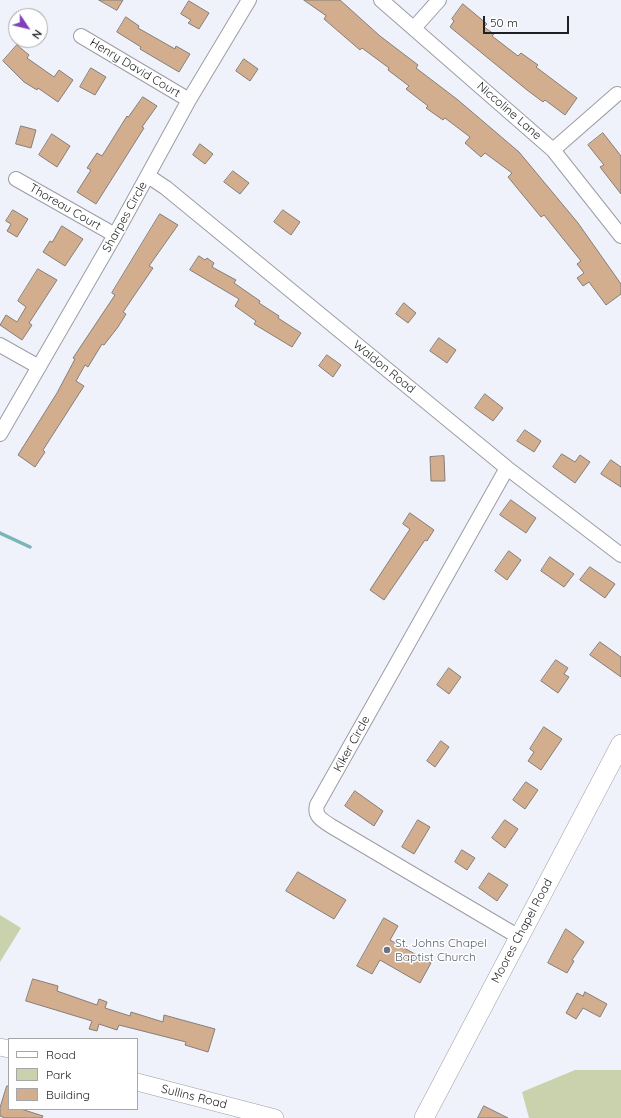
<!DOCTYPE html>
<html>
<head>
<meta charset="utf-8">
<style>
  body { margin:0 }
  #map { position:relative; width:621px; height:1118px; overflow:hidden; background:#f0f2fb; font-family:Quicksand,sans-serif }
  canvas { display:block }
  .legend { position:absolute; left:8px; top:1038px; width:130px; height:72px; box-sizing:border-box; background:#fff; border:1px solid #a5a6a7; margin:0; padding:5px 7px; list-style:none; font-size:12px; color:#1f2023 }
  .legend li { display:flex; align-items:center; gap:8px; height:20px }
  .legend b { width:20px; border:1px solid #a5a6a7 }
  .north { position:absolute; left:8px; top:8px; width:40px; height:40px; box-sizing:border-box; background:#fff; border:1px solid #a5a6a7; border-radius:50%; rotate:125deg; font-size:11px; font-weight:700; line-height:16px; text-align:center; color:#1f2023 }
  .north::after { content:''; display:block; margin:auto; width:14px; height:18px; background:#8042b8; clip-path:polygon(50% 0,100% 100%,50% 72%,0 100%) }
  .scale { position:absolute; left:483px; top:16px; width:86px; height:18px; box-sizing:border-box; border:2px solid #1f2023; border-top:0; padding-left:5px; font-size:12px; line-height:14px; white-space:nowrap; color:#1f2023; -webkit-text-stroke:3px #fff; paint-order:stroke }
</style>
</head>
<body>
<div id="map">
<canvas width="621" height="1118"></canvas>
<ul class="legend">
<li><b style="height:5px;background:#fff"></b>Road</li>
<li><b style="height:11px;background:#cad2ad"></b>Park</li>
<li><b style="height:11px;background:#d2ad8e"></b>Building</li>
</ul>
<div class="north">N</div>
<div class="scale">50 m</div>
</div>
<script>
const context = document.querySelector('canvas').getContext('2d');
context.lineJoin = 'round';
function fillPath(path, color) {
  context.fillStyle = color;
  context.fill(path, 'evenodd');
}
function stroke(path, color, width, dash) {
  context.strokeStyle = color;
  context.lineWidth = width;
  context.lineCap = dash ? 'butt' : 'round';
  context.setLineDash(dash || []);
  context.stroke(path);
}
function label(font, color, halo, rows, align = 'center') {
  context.font = font + ' Quicksand,sans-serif';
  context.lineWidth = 3;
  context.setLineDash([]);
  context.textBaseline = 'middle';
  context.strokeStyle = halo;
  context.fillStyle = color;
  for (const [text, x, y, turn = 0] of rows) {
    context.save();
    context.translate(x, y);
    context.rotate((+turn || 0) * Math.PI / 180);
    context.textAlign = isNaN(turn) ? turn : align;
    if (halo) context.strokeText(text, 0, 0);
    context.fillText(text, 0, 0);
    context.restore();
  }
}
const green = new Path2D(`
  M0,915l21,13 -21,34z
  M575,1070h46v48h-92l-7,-26z`);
const stream = new Path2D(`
  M0,533l30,14`);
const building = new Path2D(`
  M99,0h24l-6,10z
  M304,0h36l40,36 38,29 -2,3 42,32 61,52 59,71 43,61v10l-15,11 -17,-23 -6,4 -6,-8 7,-5 -7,-9 4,-3 -37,-46 -3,2 -33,-40 4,-4 -27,-20 -4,4 -16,-14 5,-6 -25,-19 -2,2 -17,-12 2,-2 -22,-17 3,-3 -21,-16 1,-2 -27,-20 -2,2 -36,-31 2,-3z
  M189,1l20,12 -10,16 -11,-6 3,-3 -10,-6z
  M463,4l24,20 -3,3 10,7 -2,2 26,20 3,-3 17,12 -2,2 41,31 -12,17 -20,-15 -2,2 -16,-12 -77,-63 4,-6 -2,-2z
  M126,17l13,9 -1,2 37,21 1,-3 14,8 -11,18 -39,-23 1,-2 -24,-15z
  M17,45l12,10 -2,3 27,19 5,-7 14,10 -15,22 -20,-14 -1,2 -13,-8 -21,-21z
  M244,59l14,10 -8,12 -14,-10z
  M91,68l15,9 -11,18 -15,-8z
  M143,97l14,9 -15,21 2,1 -48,76 -19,-12 14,-22 -4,-2 10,-15 5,3 25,-40 1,1z
  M21,126l15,4 -5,18 -15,-4z
  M603,133l18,23v38l-21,-27 4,-2 -16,-20z
  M52,134l18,12 -13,21 -18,-12z
  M200,144l13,10 -8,10 -12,-9z
  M233,171l16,12 -9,11 -16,-12z
  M13,210l15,9 -11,18 -10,-6 4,-7 -5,-3z
  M283,210l17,12 -9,13 -17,-13z
  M160,214l18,11 -29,41 4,2 -30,44 3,2 -8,13 -14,18 -2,-1 -14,23 -3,-2 -9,16 8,5 -41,64 2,2 -10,15 -17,-12 39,-62 18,-34 -2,-1 42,-63 -3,-2z
  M62,226l21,13 -18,27 -22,-14 7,-11 2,1z
  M199,256l6,4 2,-2 7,5 -2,4 24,13 -2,3 26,18 -1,2 20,13 -1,2 23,15 -9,14 -38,-23 2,-3 -21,-15 4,-7 -49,-29z
  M38,269l19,11 -28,43 3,2 -10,15 -22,-15 6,-10 11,7 9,-15 -8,-6z
  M404,303l12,10 -8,10 -12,-9z
  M439,338l17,12 -9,13 -17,-12z
  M327,355l14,10 -8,12 -14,-11z
  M485,394l18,14 -10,13 -18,-13z
  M525,430l16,11 -7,11 -17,-11z
  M562,454l13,8 5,-7 10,7 -15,21 -22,-16z
  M444,456l1,25h-14l-1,-24z
  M611,460l10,7v20l-20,-13z
  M511,500l25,18 -10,15 -26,-18z
  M410,513l24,17 -7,11 -2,-1 -41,60 -14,-10 40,-61 -7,-5z
  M509,551l12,9 -14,20 -12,-9z
  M550,557l24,17 -10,13 -23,-16z
  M590,567l25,17 -10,14 -25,-18z
  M600,642l21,15v20l-31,-22z
  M556,660l12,8 -4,6 5,3 -11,16 -17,-12z
  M449,668l12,9 -12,17 -12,-9z
  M544,727l18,12 -21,31 -13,-9 6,-9 -4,-3z
  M441,741l8,6 -14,20 -8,-6z
  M526,782l12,8 -13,19 -12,-9z
  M355,791l28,20 -9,15 -29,-20z
  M418,820l12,7 -16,27 -12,-7z
  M505,820l13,9 -13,19 -13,-10z
  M462,850l13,8 -8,12 -12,-8z
  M298,872l48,28 -12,19 -48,-28z
  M489,873l19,12 -11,16 -18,-13z
  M384,918l14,8 -8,14 41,23 -11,20 -40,-23 -8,14 -15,-8z
  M566,929l18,13 -12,18 2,1 -7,12 -19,-10z
  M33,979l25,7 -1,5 40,14 2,-6 8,3 -2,6 25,8 1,-4 32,10 1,-7 51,14 -7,23 -23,-7 1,-3 -67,-17 -2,5 -18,-6 -2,7 -8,-2 3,-8 -66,-20z
  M585,992l22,12 -7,13 -17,-9 -7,11 -10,-6 11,-20 6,3z
  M7,1086h2v23h12l22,7 -1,2h-37l-5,-2v-8z
  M484,1106l24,12h-30z`);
const minor = new Path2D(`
  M381,0l172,150 68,86
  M414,28l25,-28
  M81,36l108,64
  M553,150l64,-56
  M148,176l18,12 341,280 114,87
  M16,179l99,56
  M0,345l39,22
  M0,434l115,-199 74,-135 60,-100
  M507,468l-190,337c-3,11 5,15 14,21l188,111`);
const tertiary = new Path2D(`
  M0,1047l9,2
  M137,1082l138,36`);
const secondary = new Path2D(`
  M424,1118l197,-374`);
const markers = [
  [387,950,4,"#6b7280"]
];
const streetNames = [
  ["Henry David Court",135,68,31],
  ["Niccoline Lane",509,111,41],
  ["Thoreau Court",65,207,30],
  ["Sharpes Circle",125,217,-61],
  ["Waldon Road",384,367,39],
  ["Kiker Circle",352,744,-61],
  ["Moores Chapel Road",522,931,-62],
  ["Sullins Road",194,1097,14]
];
const worshipNames = [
  ["St. Johns Chapel",395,943],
  ["Baptist Church",395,957]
];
fillPath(green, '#cad2ad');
stroke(stream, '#7ab5b7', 3.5);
fillPath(building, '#d2ad8e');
stroke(building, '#857e78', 1);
stroke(minor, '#9c9da5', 16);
stroke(tertiary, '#9c9da5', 18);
stroke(secondary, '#9c9da5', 20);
stroke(minor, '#fff', 14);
stroke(tertiary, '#fff', 17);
stroke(secondary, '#fff', 19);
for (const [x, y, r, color] of markers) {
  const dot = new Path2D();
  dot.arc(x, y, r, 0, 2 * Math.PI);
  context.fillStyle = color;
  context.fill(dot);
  stroke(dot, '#fff', 1.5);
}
label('12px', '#1f2023', '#fff', streetNames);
label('12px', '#5b616d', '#fff', worshipNames, 'left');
</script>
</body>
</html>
